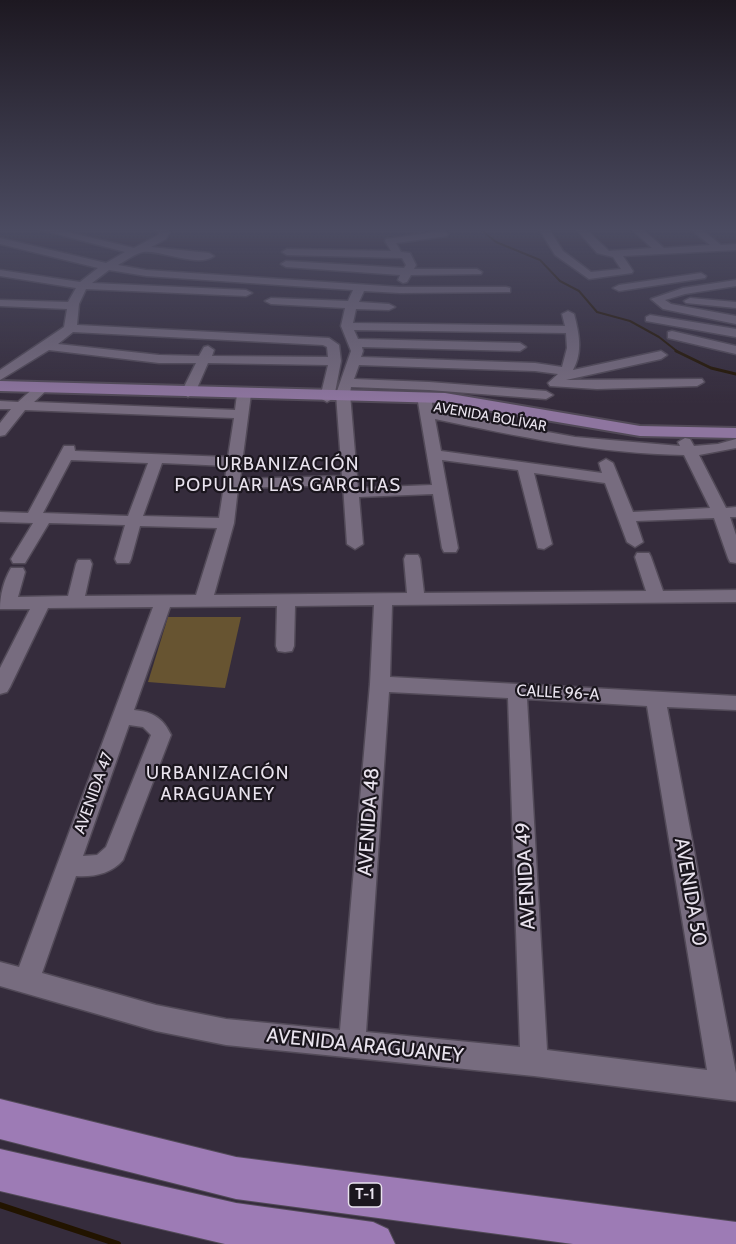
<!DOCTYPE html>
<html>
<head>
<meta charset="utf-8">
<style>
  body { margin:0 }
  canvas { display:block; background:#352c3c }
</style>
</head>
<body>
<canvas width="736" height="1244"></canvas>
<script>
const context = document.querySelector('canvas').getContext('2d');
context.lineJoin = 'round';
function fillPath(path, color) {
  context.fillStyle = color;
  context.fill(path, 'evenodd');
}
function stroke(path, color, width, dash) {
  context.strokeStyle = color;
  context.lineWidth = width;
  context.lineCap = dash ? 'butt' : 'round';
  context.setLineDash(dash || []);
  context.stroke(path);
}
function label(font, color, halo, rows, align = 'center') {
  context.font = font + ' Cabin,sans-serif';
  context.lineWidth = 4.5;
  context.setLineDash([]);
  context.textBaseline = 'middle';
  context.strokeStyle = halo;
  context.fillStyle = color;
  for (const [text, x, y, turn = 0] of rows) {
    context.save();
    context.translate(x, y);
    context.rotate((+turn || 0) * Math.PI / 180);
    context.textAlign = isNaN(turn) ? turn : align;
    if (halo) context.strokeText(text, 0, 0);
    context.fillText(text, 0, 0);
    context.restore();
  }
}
const green = new Path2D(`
  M168,617h73l-16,71 -77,-6z`);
const streamFar2 = new Path2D(`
  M480,229l16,13 44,18 20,21 19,10 18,21 33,9 29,16 19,15`);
const streamFar1 = new Path2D(`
  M676,351l35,17 25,6`);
const stream = new Path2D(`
  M0,1205l118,39`);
const minor = new Path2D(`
  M38,229h17l79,19 24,-13 1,-2 -5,-4h13l3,3 -4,7 -15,8 58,6 5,3c-16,12 -52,-6 -71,-4 -7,1 -18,9 -25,13l28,5 254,17h106l4,1v4l-110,1 -36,-2 -5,11 30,2 6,3 -6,3 -33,-1 -3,14 212,3 -3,-12 6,-3 6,3c5,19 9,38 -1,56l88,-19 6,4 -6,4 -95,21 136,-1 2,3 -7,4 -100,3 -47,-3 -2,-3 10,-9 -23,-3 -176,-6 -5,14 75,3 117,9 7,4 -7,4 -117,-9 -78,-3 -1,7 8,94 74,-3 -14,-83 7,-4 7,4 1,9 142,26 105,9 -2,-4 7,-4 5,1 4,7 24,-2 18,-5v9l-37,7 27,53 10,-1v10h-6l6,18v28l-6,-1 -2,-4 -14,-40 -78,3 7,21 -8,5 -8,-5 -22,-59 -71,-10 18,71 -8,5 -6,-1 -20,-78 -76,-10 16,88 -2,4h-12l-2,-4 -9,-54 -74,3 4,47 -8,5 -8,-5 -4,-59 -105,3 -4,35 -20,72 193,-2 -3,-34 2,-4h12l2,4 4,34 222,-2 -11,-34 2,-4h12l2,4 12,34 73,-1v12l-344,3 -2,72 346,19v14l-69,-3 69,366v28l-202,-25 -308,-31 -70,-14 -156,-45v-24l19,5 134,-360 -105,1 -38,79 -3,5 -7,2v-26l30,-59h-30c0,-14 4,-29 11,-41h12l2,4 -7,25 50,-1 8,-32 2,-4h12l2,4 -7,32 111,-1 21,-67 -77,-2 -9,33 -2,4h-12l-2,-4 10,-34 -76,-2 -24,40h-12l-2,-4 22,-36 -33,-1v-10l28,1 36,-67h10l1,5 153,6 6,-39 -209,-8 -20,25 -5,1v-13l11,-14h-11v-8l18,1 19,-17 5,-1 7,4 -15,14 201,8 2,-16 7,-4 7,4 -11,85 102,-3 -6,-82 15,-43 -10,-25 4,-18 -74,-4 -6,-3 6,-3 77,3 5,-11 -207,-14 -37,-6 -17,13 154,7 6,3 -6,3 -160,-7 -7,15 -2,21 252,13 10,7 2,16 -7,37 -7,4 -7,-4 8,-33 -120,-2 -13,30 -7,4 -7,-4 15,-30h-37l-110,-13 -49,30v-10l64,-43 3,-18 -67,-3v-6l68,2 8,-14 -76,-12v-6l80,12 18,-14 -98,-24v-6l106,25 19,-11zM354,330l212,3 1,15 -5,19 -27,-4 -174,-6 2,-6 -1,-4 158,4 6,-4 -6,-4 -162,-4zM73,332l250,13 4,2 1,10 -116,-1 2,-6 -6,-4 -4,1 -5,9 -40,-1 -101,-11zM435,419c82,17 165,35 249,36l26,53 -77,4 -20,-49 -7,-4 -7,4 3,10 -161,-22zM71,460l77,3 -20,53 -85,-3zM162,463l65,3 -8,52 -76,-2zM374,605l-4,79 -30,346 -114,-11 -70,-14 -114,-32 34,-97c18,1 35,-2 47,-16l48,-125c-8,-17 -18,-23 -37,-25l36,-103 107,-1 -1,40 2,5 7,1 7,-1 2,-5 1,-40zM389,692l119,6 12,349 -154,-15zM527,699l120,7 60,364 -160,-20zM129,725l14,2 8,8 -45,112 -9,8 -14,1z
  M539,229h10l14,22 28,21 30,-3 -8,-12 -16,-4 -21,-24h10l23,22 43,-3 -21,-19h11l22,19 46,-3 -20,-16h11l20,16 15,-1v6l-113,6 10,15 -1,2 -43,6 -34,-24z
  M443,231l5,3 -1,2 -51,7 5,9 9,1 6,12 -2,4h63l5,3 -1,2 -70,1 -4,7 -4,1 -5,-3 2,-5 -114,-8 -5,-3 5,-3 118,7 2,-3 -4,-7 -115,-3 -5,-3 5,-3 104,2 -6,-10 1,-2z
  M701,273l5,3 -1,2 -86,13 -6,-3 6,-3z
  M736,280v6l-51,8 -20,6 6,4 65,12v8l-73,-15 -12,-10 32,-11z
  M690,298l46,4v6l-50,-5 -2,-2z
  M650,315l86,14v8l-90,-16v-4z
  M672,331l64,15v8l-68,-16v-6z`);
const major = new Path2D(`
  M0,381l445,12 195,33 96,2v10l-96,-2 -195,-33 -445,-12z`);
const highway = new Path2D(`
  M0,1099l236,58 500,65v22h-163l-337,-45 -236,-60z
  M0,1149l236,54 137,19 15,7 7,15h-170l-225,-53z`);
const farStreetnames = [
  ["AVENIDA BOLÍVAR",490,417,10]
];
const shields = [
  [365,1195,33]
];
const shieldNames = [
  ["T-1",365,1195]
];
const streetNames = [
  ["CALLE 96-A",558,693,3],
  ["AVENIDA 47",94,793,-70]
];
const neighbourhoodNames = [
  ["URBANIZACIÓN",288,465],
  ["POPULAR LAS GARCITAS",288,486],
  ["URBANIZACIÓN",218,774],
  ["ARAGUANEY",218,795]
];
const nearStreetnames = [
  ["AVENIDA 48",369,822,-86],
  ["AVENIDA 49",526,876,-93],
  ["AVENIDA 50",690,892,80],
  ["AVENIDA ARAGUANEY",365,1046,6]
];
fillPath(green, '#675431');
stroke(streamFar2, '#221400', 2);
stroke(streamFar1, '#221400', 3);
stroke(stream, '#221400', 6);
stroke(minor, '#524a58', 3);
stroke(major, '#524a58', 4);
stroke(highway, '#524a58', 2);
fillPath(minor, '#776c7f');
fillPath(major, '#8e759f');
fillPath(highway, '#9d7bb5');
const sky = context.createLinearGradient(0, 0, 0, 403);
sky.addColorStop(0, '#1d1821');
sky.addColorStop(0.57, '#4b4b61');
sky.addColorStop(1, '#4b4b6100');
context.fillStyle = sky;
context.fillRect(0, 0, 736, 403);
label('14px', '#e9e3ee', '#1b161e', farStreetnames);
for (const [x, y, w] of shields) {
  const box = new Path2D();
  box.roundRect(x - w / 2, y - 12, w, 24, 4.5);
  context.fillStyle = '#1b161e';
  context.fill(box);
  stroke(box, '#e9e3ee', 1.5);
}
label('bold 15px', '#e9e3ee', null, shieldNames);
label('16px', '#e9e3ee', '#1b161e', streetNames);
context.letterSpacing = '1.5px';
label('18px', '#e9e3ee', '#1b161e', neighbourhoodNames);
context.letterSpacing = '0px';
label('20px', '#e9e3ee', '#1b161e', nearStreetnames);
</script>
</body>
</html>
